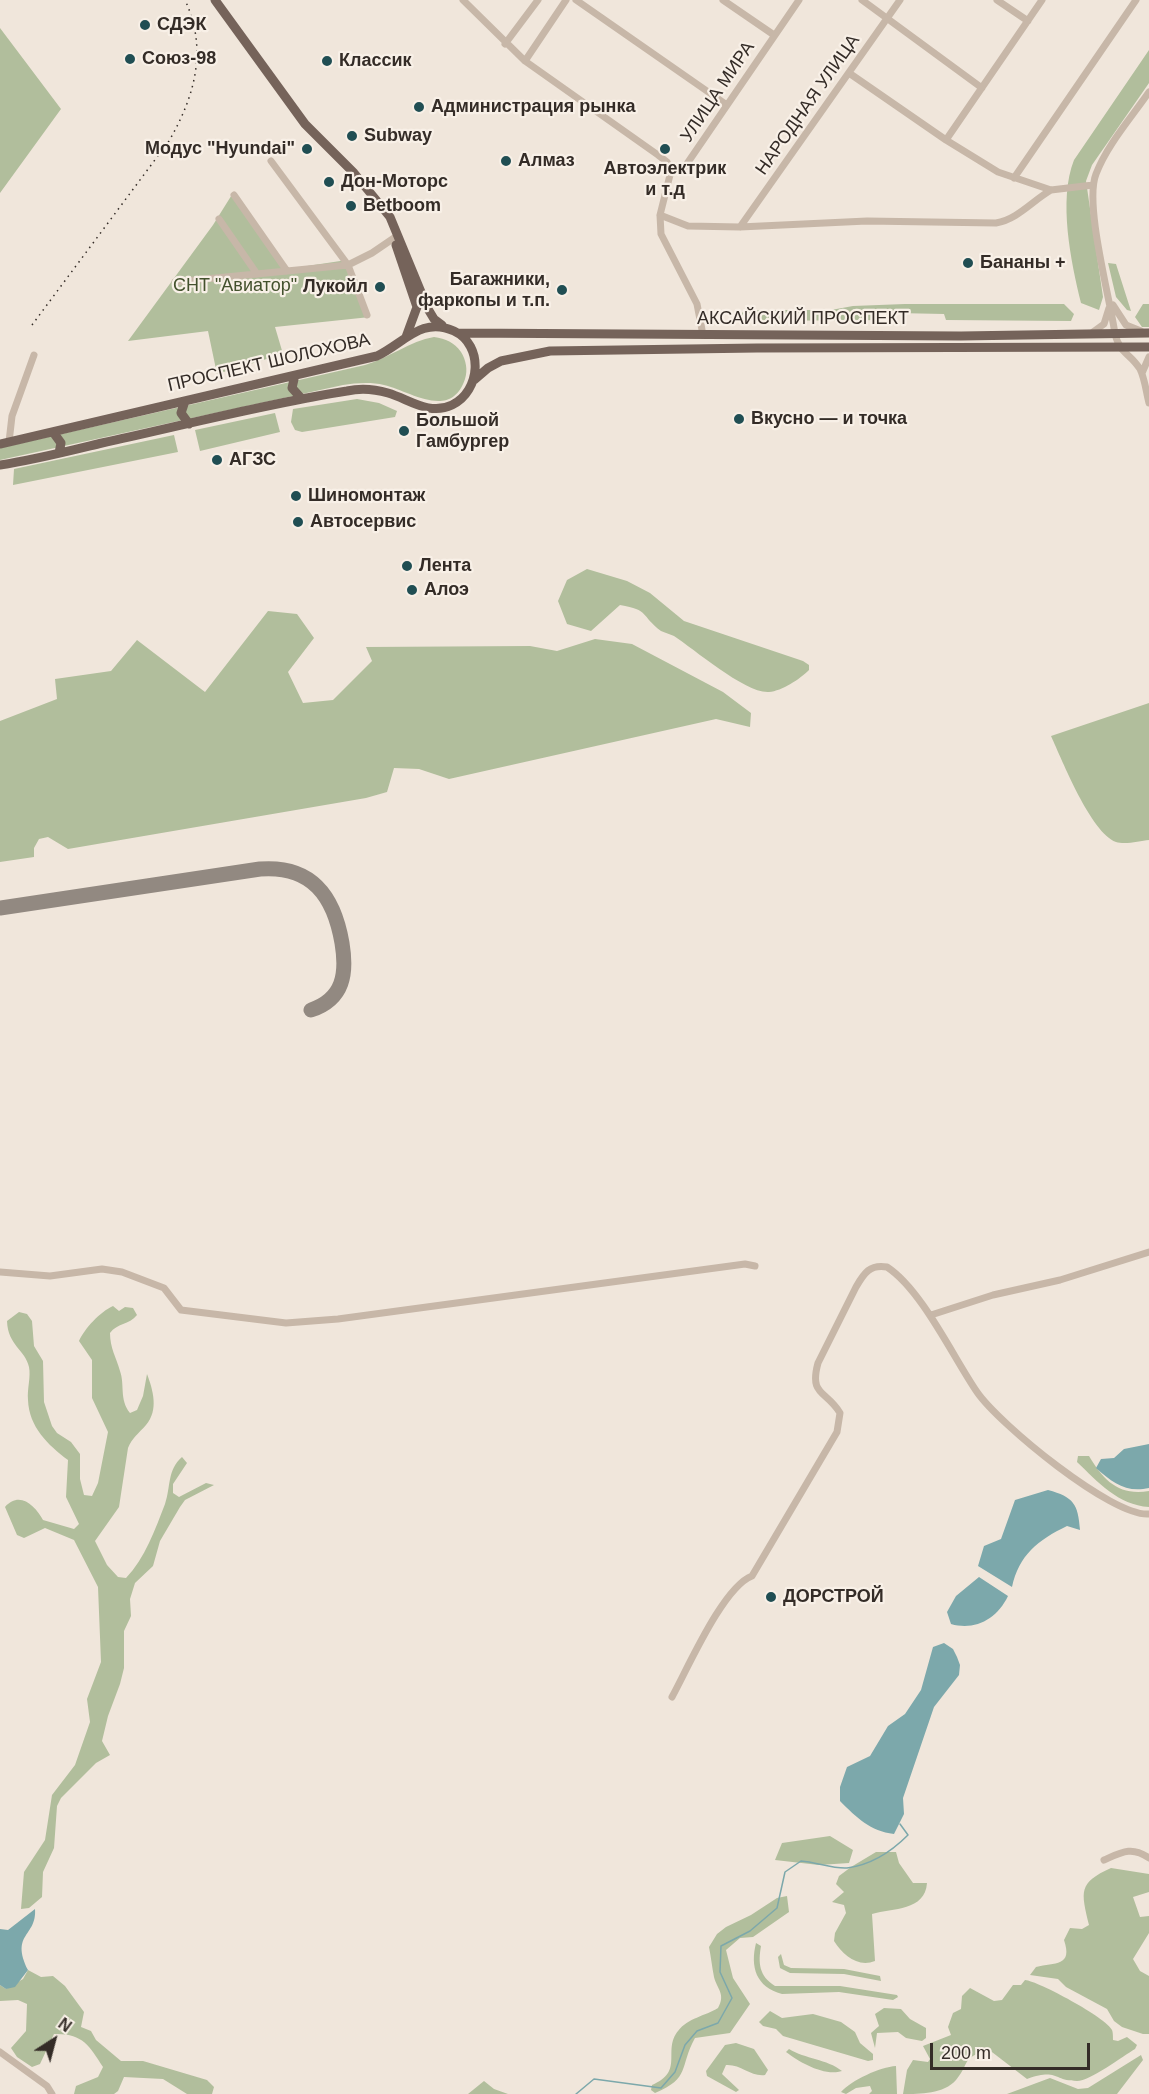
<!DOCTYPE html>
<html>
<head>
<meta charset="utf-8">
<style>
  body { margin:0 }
  #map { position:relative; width:1149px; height:2094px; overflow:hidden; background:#f0e6db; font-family:Helvetica,sans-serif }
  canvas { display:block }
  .north { position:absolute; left:24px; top:2010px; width:60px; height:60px; -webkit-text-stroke:4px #f8f0e7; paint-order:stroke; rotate:36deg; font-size:16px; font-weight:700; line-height:24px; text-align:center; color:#342c27 }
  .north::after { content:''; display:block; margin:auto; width:21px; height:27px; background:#342c27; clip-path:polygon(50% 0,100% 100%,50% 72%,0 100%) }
  .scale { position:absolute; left:930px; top:2043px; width:160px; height:27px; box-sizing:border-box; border:3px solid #342c27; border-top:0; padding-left:8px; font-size:18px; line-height:21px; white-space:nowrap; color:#342c27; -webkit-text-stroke:4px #f8f0e7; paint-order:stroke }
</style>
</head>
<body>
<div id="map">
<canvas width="1149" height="2094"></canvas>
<div class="north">N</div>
<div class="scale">200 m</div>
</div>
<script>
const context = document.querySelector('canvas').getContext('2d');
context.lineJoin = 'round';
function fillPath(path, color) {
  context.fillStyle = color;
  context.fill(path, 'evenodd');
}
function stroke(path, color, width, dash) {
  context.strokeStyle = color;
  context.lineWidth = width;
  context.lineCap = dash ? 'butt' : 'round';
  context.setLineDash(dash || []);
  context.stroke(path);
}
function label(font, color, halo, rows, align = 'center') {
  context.font = font + ' Helvetica,sans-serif';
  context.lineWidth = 4.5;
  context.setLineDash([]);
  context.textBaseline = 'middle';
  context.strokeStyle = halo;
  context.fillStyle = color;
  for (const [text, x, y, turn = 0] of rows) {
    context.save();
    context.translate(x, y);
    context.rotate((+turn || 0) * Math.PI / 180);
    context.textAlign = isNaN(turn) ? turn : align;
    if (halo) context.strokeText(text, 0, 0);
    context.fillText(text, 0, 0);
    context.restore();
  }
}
const green = new Path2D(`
  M0,28l61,81 -61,84z
  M1149,50v33l-57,82 -6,16 17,116 -4,13 -18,-7c-10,-41 -23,-103 -7,-143z
  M233,193l54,76 60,-9 23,57 -95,10 8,27 -66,20 -9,-43 -80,10 85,-116z
  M1108,263l8,1 15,47 -4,-1 -11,-13z
  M905,304h159l10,10 -3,7 -125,-1 -2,-6 -48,-1 -1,7 -151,1 -3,-7 4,-4h86l22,-4z
  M1143,304h6v23h-7l-7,-10z
  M434,337c12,2 20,5 27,15 5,8 7,18 4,27 -14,42 -55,12 -81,6 -13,-3 -28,-2 -41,0l-343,75v-12l365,-83c24,-7 45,-24 69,-28z
  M357,399l22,4 18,8 -2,6 -93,15 -7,-2 -4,-8 2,-13z
  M275,413l5,19 -80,19 -5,-21z
  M174,435l4,17 -165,33 1,-16z
  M587,569l40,12 23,12 34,28 119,40 6,4v5c-9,9 -27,21 -40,22 -23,2 -75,-43 -95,-56 -4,-2 -9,-3 -13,-5 -21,-16 -11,-21 -41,-26l-29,26 -24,-7 -9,-23 9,-21z
  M268,611l29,3 17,24 -26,34 15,31 30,-3 39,-39 -6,-14 164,-1 27,5 38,-12 37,5 91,48 28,21 -1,14 -34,-8 -267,60 -30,-10 -25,-1 -7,24 -21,6 -298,51 -20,-12 -9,2 -5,9v9l-34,5v-141l57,-22 -2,-20 56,-8 26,-31 68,52z
  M1149,703v137c-9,1 -24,5 -33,2 -25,-9 -54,-82 -65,-106z
  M113,1306l6,5 6,-4 8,1 4,7c-8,10 -20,8 -27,18 0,15 6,24 10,38 5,14 -1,28 10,42l7,-3 6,-14 4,-22c6,16 12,36 -1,51 -7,8 -14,13 -18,23l-9,59 -24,34 12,24 11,12 8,1c19,-20 29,-48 39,-74 6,-17 2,-34 17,-47l5,6 -14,21v9l6,4 27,-14 8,2 -29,15 -5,7 -20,34 -7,25 -18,17 -5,16 1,17 -7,15v37l-4,16 -12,32 -6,25 8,14 -14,8 -35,35 -4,8 -3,42 -11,24 -1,25 -13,11 -8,1 3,-37 21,-32 7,-45 23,-30 15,-43 -3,-23 14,-37 -3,-75 -24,-47 -29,-12 -21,10 -7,-3 -12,-28c15,-17 31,0 38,13l31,9 5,-5 -13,-27 2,-37c-20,-15 -39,-33 -40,-60 -1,-11 3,-23 1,-33 -4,-18 -21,-21 -22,-46l12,-9 8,2 5,7 2,25 9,15 1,41 8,24 5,7 14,9 9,12v25l4,16 8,1 6,-13 10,-51 -16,-34v-38l-13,-19c6,-13 21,-29 34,-35z
  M1078,1456h11c15,25 30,40 60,35v16c-31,-2 -51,-25 -72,-45z
  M830,1836l23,14 -4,13 -30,2 -44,-5 7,-17z
  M876,1852h20l3,11 14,20h14c-2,28 -34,25 -55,31l3,47c-17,7 -32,-6 -41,-20l1,-8 11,-20 -2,-8 -12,-3 12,-10 -8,-8 3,-8 12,-9z
  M1111,1868l38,6v18l-16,5 7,20 9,-1v17l-16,26 7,12 9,5v58h-6l-21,-7 -8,-6 -7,-12 -41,-22 -8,-8 -28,-4 6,-8c19,-5 37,0 28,-27l6,-12 12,1 7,-4c-8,-34 -11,-42 22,-57z
  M787,1896l2,16 -36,25 -13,1 -14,12 7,28 17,26 -20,29 -35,5c-16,29 -4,40 -40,55l-4,-3 1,-5c33,-14 10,-34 26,-54 10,-13 27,-15 40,-23 8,-14 -1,-19 -4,-31 -2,-10 -3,-20 -5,-30l8,-13 9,-7 25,-12 26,-17z
  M756,1943l5,3c-3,17 -2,30 14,40h65l57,9 1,2 -5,3 -54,-8 -57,2c-26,-7 -32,-27 -26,-51z
  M781,1954l3,11 7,3 53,1 36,7 1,5 -37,-7 -54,-1 -10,-5 -2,-11z
  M28,1970l13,7 12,-1 12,10 19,26 -3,15 10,4 5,9 25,21h22l64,19 7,7 -2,7h-25l-24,-15 -39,-2 -6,14 -4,3h-40l2,-8 22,-9 5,-10c-14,-22 -21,-34 -49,-33l-14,30 -8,3 -15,-10 -6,-9 15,-17 1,-27 -9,-4 -18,1v-16l6,4 17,-10z
  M1025,1980c13,1 82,38 87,50 1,2 1,7 1,10l5,1 9,-4 10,8 -2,4c-12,7 -45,32 -58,32 -24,0 -19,-13 -50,-2l-39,-30c-29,12 -16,11 -32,31 -12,14 -36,14 -53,14l4,-24 6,-10 15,2 2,-3 -7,-13 28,-11 -3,-8 5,-14 8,-4 1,-13 8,-8 24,13 8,-1 11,-15h8z
  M884,2008l17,1 9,10 16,9v10l-4,3 -16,-3 -8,-6 -21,1 -2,15 -4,-15 8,-7 -4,-12z
  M770,2011l12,7 31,-4 28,8 14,10 5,11 13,11v6l-5,1 -85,-25 -7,-7 -13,-3 -4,-4z
  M736,2043l18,6 14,21 -3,5c-14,2 -24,-11 -39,-10l-4,9 17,16 -3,2 -29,-16 -1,-5 19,-26z
  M789,2049c16,10 38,10 53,22 -17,6 -43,-9 -56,-19z
  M1141,2055l2,5 -26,34h-110l43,-16 28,11 10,-1z
  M896,2066l1,28h-28l3,-3 -2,-5 -14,2 -10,6 -5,-2c11,-12 39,-25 55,-26z
  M484,2081l10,8 14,5h-40z`);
const water = new Path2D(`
  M1149,1444v44c-23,5 -36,-5 -53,-20l5,-9 13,-1 10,-9z
  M1048,1490c26,7 30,14 32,40l-13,-4c-29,14 -48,29 -55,61l-34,-21 6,-20 17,-7 14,-39z
  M979,1577l29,19c-11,23 -33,35 -57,28l-4,-12 9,-16z
  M944,1643l9,6 4,8 3,8 -1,10 -25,32 -31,91 1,16 -10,20c-24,-3 -37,-16 -54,-33v-14l7,-20 23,-11 18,-30 17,-12 16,-24 12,-43z
  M35,1909c2,28 -25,24 -7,61l-13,17 -9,2 -6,-4v-56l8,1z`);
const stream = new Path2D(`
  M576,2094l18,-15 67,9 14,-16 10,-27 12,-14 21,-8 14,-25 -12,-26 1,-26 29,-15 27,-23 8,-36 16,-11c15,1 32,8 46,7 24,-3 44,-16 61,-33l-8,-11`);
const taxiway = new Path2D(`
  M0,908l260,-39c52,-4 74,27 82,74 5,30 2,56 -31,67`);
const minor = new Path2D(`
  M463,0l62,61 133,94 9,7 4,9
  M576,0l151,105
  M723,0l51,35
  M862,0l120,88
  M997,0l31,21
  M505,44l33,-44
  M525,61l41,-61
  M849,73l97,67 52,32 53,18 42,-5
  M1149,92c-18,26 -42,53 -53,82 -12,30 14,124 19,160 5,20 15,19 25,35 5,10 6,23 9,34
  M946,140l96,-140
  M271,161l77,104 19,50
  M671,171h11l117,-171
  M671,171l-11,44 1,19 36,70 6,31
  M1014,178l122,-178
  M234,195l53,76
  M660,215l28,11 52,1 127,-6 129,2c22,-4 36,-22 55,-33
  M219,219l38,55
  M740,227l160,-227
  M175,282l173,-17 24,-12 22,-15
  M1113,305l13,20 15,6
  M1093,332l11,-8 5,-16
  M1142,373l7,-16
  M9,442l3,-26 22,-61
  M0,1272l50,4 52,-7 20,3 42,16 17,22 105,13 52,-4 407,-55 10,2
  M931,1315l62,-20 67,-15 89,-28
  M672,1697c16,-29 51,-110 80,-121l85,-144 3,-19c-14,-23 -31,-17 -22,-50l38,-76c8,-14 14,-23 31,-20 35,23 66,90 90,125 22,32 135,125 172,122
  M1104,1860c18,-8 28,-14 45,-2
  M0,2052l47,34 5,8`);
const major = new Path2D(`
  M215,0l90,124 49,49 36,44 38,92 6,10 8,6
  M396,245l21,62 -11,30
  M458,333l503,3 188,-3
  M295,375l-3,13 9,10
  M474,380l14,-12 13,-7 49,-10 207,-3 392,-1
  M185,401l-4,12 8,11
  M53,432l8,11 -2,10
  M0,444l377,-88c27,-13 45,-40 77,-25 30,14 27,60 -2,74 -23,11 -43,-6 -64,-12 -14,-4 -27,-5 -41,-2 -82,13 -163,34 -245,52 -33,8 -68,17 -102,22`);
const rail = new Path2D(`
  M32,325l137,-184c26,-45 39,-92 16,-141`);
const markers = [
  [145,25,6,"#204e53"],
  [130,59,6,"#204e53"],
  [327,61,6,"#204e53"],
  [419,107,6,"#204e53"],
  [352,136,6,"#204e53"],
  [307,149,6,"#204e53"],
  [665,149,6,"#204e53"],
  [506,161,6,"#204e53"],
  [329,182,6,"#204e53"],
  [351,206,6,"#204e53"],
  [968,263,6,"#204e53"],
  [380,287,6,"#204e53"],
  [562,290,6,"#204e53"],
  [739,419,6,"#204e53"],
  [404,431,6,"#204e53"],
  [217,460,6,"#204e53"],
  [296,496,6,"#204e53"],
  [298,522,6,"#204e53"],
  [407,566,6,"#204e53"],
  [412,590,6,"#204e53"],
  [771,1597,6,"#204e53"]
];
const poiNames = [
  ["СДЭК",157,25],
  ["Союз-98",142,59],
  ["Классик",339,61],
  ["Администрация рынка",431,107],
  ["Subway",364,136],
  ["Модус \"Hyundai\"",295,149,"right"],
  ["Алмаз",518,161],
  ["Автоэлектрик",665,169,"center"],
  ["и т.д",665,190,"center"],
  ["Дон-Моторс",341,182],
  ["Betboom",363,206],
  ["Бананы +",980,263],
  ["Багажники,",550,280,"right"],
  ["фаркопы и т.п.",550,301,"right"],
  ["Лукойл",368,287,"right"],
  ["Вкусно — и точка",751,419],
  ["Большой",416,421],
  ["Гамбургер",416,442],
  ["АГЗС",229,460],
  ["Шиномонтаж",308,496],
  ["Автосервис",310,522],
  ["Лента",419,566],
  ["Алоэ",424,590],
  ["ДОРСТРОЙ",783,1597]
];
const streetNames = [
  ["УЛИЦА МИРА",718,92,-56],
  ["НАРОДНАЯ УЛИЦА",808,105,-55],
  ["АКСАЙСКИЙ ПРОСПЕКТ",803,319],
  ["ПРОСПЕКТ ШОЛОХОВА",269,363,-13]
];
const parkNames = [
  ["СНТ \"Авиатор\"",235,286]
];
fillPath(green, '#b1be9c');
fillPath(water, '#7ca8ab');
stroke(stream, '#7ca8ab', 1.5);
stroke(taxiway, '#928981', 15);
stroke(minor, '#c7b7a8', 7);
stroke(major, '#75635a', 9);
stroke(rail, '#342c27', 1.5, [1.5, 4.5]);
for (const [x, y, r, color] of markers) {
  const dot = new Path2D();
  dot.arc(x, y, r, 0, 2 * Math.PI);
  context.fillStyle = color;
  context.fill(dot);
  stroke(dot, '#f8f0e7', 2);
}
label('bold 18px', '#342c27', '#f8f0e7', poiNames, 'left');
label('18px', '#342c27', '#f8f0e7', streetNames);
label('18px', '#43512d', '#f8f0e7', parkNames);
</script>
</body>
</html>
